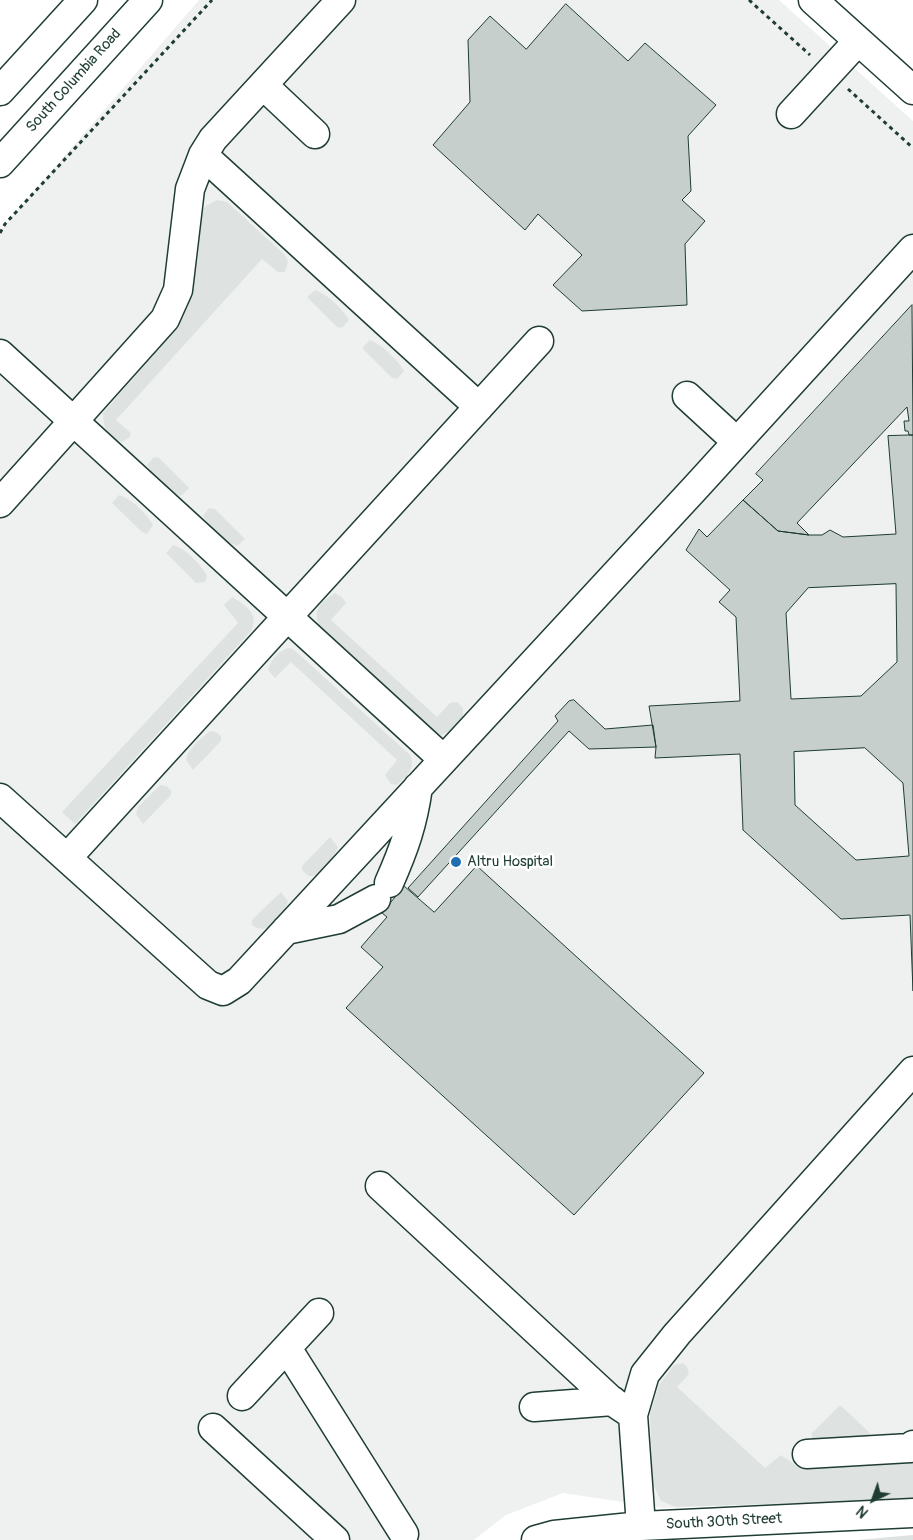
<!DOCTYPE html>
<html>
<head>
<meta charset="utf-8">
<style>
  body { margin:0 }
  #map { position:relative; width:913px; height:1540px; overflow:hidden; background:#fff; font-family:Pangolin,sans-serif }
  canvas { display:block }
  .north { position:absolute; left:848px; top:1475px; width:50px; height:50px; -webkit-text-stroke:4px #fff; paint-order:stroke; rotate:222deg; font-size:14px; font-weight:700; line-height:20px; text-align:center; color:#1f3d34 }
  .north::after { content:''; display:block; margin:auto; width:18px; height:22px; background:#1f3d34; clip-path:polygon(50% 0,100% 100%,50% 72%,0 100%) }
</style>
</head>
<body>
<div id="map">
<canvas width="913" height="1540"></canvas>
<div class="north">N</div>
</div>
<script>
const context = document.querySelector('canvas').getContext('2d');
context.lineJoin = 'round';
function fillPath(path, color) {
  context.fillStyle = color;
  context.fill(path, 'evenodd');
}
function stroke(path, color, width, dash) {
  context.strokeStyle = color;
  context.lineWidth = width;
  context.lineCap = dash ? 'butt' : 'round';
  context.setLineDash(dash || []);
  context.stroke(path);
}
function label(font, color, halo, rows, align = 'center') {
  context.font = font + ' Pangolin,sans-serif';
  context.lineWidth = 5;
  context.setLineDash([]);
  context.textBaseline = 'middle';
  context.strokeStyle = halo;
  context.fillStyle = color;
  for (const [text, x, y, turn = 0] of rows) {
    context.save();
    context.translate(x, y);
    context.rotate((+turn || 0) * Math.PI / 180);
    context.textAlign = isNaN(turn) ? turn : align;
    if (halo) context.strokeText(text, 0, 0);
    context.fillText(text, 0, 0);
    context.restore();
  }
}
const built = new Path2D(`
  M199,0h580l134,121v1378l-250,9 -100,-15 -57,22 -32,25h-474v-1309z`);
const green = new Path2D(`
  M217,200l10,2 58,53 3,7 -3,10h-7l-16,-13 -146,161 15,13 -1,4 -8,5c-14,-6 -19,-14 -19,-29l57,-65 24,-37 12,-40 3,-24v-33l7,-8z
  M315,290c12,4 27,18 34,30l-7,8 -5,-1 -30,-30z
  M370,340c12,5 27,19 34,31l-7,8 -5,-1 -30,-30z
  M154,457l5,1 30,30 -8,8c-12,-5 -27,-19 -34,-31z
  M119,495c13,4 28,19 34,30l-6,9 -5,-2 -30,-29z
  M209,508l6,1 30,30 -8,7c-13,-4 -27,-18 -34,-30z
  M173,545c13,4 28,19 34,31l-2,6 -9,1 -30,-30z
  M335,593l7,4 4,6 -15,17 106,97 13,-14 7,-1 6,6v10l-14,14 -8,3 -7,-4 -115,-106c-7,-16 3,-24 16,-32z
  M232,597c14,8 28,18 19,34l-176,193 -13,-12 176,-189 -14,-18z
  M288,648l5,1 117,106c6,13 -3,21 -13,30l-6,-1 -6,-9 12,-15 -106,-98 -16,16 -7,-8c3,-11 10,-18 20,-22z
  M210,731l6,1 5,4v5l-28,29 -7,-10 2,-7 8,-10z
  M160,785l6,1 5,4v5l-28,29 -7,-10 2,-7z
  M330,837l8,10c-3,9 -15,27 -25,29 -5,1 -8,-3 -11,-6v-4z
  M281,892l7,9c-4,14 -21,37 -36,24v-5z
  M683,1363l4,4 2,7 -12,13 88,81 16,-13 17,12 115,-6v38l-237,8 -15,-6 -8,-17 -3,-70 9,-29 15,-20z
  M840,1405l29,27 1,6 -56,3 -2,-3v-5z
  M913,1535v5h-56z`);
const building = new Path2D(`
  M566,4l62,57 17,-18 71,62 -28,31 3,55 -9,9 23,21 -20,23 2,61 -105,6 -29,-26 29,-30 -44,-41 -13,16 -92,-85 37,-43 -2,-62 22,-24 36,33z
  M912,305l1,130h-4l-1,-4h-3l-1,-10h5l-2,-14 -110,116 12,12 -31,-4 -35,-31 20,-20 -7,-6z
  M909,435h4v556l-3,-76 -69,4 -98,-89 -3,-76 -85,4 1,-11 -7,-41 91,-5 -4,-84 -17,-15 11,-12 -44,-40 13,-21 8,8 36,-37 35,31 31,4h13l8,-5 13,7 53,-3 -8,-98zM896,584l1,78 -36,34 -70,3 -5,-86 22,-25zM865,748l38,35 6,73 -53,4 -61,-55 -1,-53z
  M574,700l31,29 48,-4 3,22 -67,2 -20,-18 -151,166 -10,-9 150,-167 -3,-5 14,-15z
  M477,866l227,207 -130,142 -228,-207 37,-41 -22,-20 26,-30 -5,-4 22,-27 30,26z`);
const path = new Path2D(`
  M749,0l61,55
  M848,89l65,59
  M0,233l5,-9 207,-224`);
const minor = new Path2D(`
  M813,0l100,90
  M263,85l52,49
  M791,114l67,-73
  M203,155l276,252
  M0,354l443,405
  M687,396l50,46
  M0,503l165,-184 13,-29 12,-101 13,-34 10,-16 128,-139
  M0,798l208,187 15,6 16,-10 458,-495 216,-237
  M67,858l472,-517
  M389,883c15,-34 24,-59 29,-96
  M286,930l53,-11 37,-20
  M380,1186l232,215 21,14
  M287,1348l117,186
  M242,1396l77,-83
  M534,1407l79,-6
  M213,1428l122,112
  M807,1454l103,-6 3,-3
  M641,1526l-8,-111 12,-41 32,-40 236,-263
  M536,1540l18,-5 87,-9 272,-13`);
const major = new Path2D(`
  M0,91l83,-91
  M0,163l148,-163`);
const markers = [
  [456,862,6,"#1f6fb2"]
];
const streetNames = [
  ["South Columbia Road",74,81,-48],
  ["South 30th Street",724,1522,-3]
];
const poiNames = [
  ["Altru Hospital",467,862]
];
fillPath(built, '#eef1f0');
fillPath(green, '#dee3e2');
fillPath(building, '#c7cfcc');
stroke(building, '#1f3d34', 1);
stroke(minor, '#1f3d34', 31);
stroke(major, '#1f3d34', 31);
stroke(path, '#1f3d34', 3, [4, 4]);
stroke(minor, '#fff', 28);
stroke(major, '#fff', 28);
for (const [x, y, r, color] of markers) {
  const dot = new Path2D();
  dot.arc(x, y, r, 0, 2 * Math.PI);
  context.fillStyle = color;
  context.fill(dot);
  stroke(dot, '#fff', 2);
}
label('15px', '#1f3d34', '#fff', streetNames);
label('15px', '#1f3d34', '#fff', poiNames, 'left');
</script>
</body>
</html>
